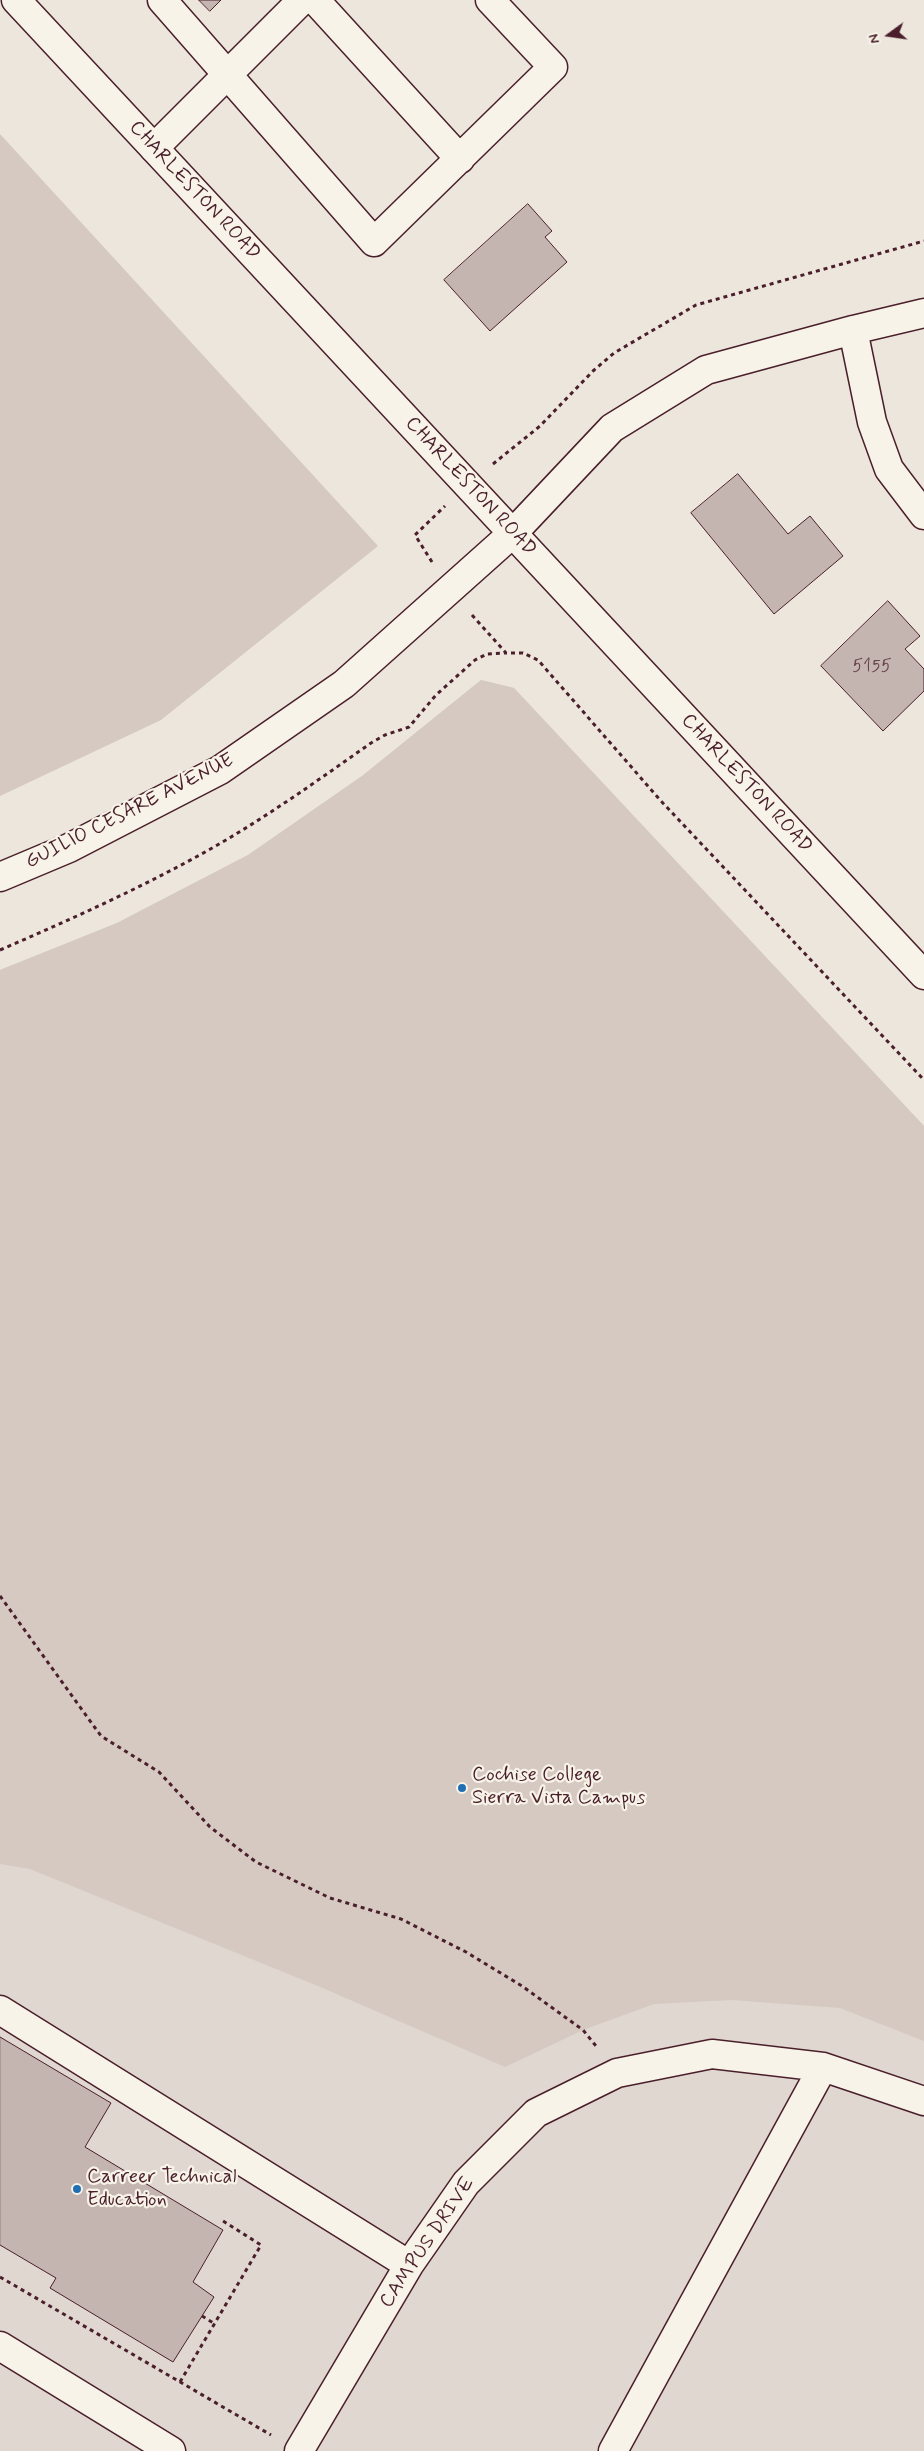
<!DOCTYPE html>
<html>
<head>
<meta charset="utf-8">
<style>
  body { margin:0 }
  #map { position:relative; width:924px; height:2451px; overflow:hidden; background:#ece6dd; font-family:Mynerve,sans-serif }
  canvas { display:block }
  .north { position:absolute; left:864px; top:10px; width:50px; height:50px; -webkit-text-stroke:4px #f7f3e8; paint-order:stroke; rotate:256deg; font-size:14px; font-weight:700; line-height:20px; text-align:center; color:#4a1f2b }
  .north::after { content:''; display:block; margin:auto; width:18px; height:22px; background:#4a1f2b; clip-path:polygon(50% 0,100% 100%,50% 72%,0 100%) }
</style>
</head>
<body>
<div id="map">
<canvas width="924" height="2451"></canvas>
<div class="north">N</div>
</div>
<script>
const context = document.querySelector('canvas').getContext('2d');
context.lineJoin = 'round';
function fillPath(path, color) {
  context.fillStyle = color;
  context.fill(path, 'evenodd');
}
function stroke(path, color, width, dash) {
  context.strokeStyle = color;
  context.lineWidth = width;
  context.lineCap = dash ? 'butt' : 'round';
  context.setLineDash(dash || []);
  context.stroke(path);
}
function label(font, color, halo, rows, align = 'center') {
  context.font = font + ' Mynerve,sans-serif';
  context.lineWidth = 4.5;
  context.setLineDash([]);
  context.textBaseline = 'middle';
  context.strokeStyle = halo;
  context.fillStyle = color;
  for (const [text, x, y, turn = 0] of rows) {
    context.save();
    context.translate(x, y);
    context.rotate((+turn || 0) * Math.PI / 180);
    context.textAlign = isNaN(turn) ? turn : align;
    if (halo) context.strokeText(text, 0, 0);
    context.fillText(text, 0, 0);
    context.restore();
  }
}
const built = new Path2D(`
  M481,680l33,8 410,438v1325h-924v-1481l117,-47 131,-68 114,-79z`);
const green = new Path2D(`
  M0,134l378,412 -217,174 -161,76z
  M481,680l33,8 410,438v915l-84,-33 -108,-8 -78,4 -71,26 -78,37 -187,-81 -288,-117 -30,-5v-894l117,-47 131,-68 114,-79z`);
const building = new Path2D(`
  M199,0h22l-11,11z
  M528,204l24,27 -7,6 22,25 -77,69 -46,-51z
  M738,474l50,60 22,-18 33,40 -69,58 -83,-101z
  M888,601l32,35 -15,13 19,20v22l-41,40 -62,-65z
  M0,2037l111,66 -26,44 138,83 -30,52 21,15 -41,65 -123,-74 6,-10 -56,-33z`);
const path = new Path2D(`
  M493,464l47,-38 53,-55 21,-18 82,-48 228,-64
  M432,562l-17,-27 30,-29
  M472,615l34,38h17l15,7 123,141 263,279
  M0,950c67,-29 132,-58 196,-93 61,-33 118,-74 175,-114l14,-8 24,-8 27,-32 39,-35 12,-6 19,-1
  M0,1596l101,140 58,36 51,55 46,35 74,36 71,21 65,33 56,34 61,44 13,16
  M0,2277l271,158
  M202,2316l13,8
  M180,2382l81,-137 -38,-24`);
const minor = new Path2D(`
  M162,0l212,242 179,-175 -63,-67
  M315,0l145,159
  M154,148l148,-148
  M853,330l19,92 17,47 35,46
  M0,877l69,-29 151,-78 124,-86 169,-151 99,-105 94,-58 147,-40 71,-17
  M0,2010l409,255
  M0,2346l171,105
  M299,2451l110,-186 57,-82 70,-70 81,-40 95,-19 111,13 101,34
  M613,2451l210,-384`);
const major = new Path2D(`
  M16,0l908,975`);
const markers = [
  [462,1788,5,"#1f6fb2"],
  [77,2189,5,"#1f6fb2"]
];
const numberNames = [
  ["5155",872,667]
];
const streetNames = [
  ["CHARLESTON ROAD",194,191,47],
  ["CHARLESTON ROAD",470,487,47],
  ["CHARLESTON ROAD",746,784,47],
  ["GUILIO CESARE AVENUE",130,812,-27],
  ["CAMPUS DRIVE",428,2243,-56]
];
const poiNames = [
  ["Cochise College",472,1776],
  ["Sierra Vista Campus",472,1799],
  ["Carreer Technical",87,2178],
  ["Education",87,2201]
];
fillPath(built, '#e0d7d0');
fillPath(green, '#d5c9c2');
fillPath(building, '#c4b5b0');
stroke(building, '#4a1f2b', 1);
stroke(minor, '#4a1f2b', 31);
stroke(major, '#4a1f2b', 31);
stroke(path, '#4a1f2b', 3, [4, 4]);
stroke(minor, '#f7f3e8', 28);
stroke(major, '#f7f3e8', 28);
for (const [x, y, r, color] of markers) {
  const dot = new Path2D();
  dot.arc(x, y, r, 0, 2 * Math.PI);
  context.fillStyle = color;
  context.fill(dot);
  stroke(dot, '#f7f3e8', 2);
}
label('18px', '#68444c', null, numberNames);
label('20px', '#4a1f2b', '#f7f3e8', streetNames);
label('20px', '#4a1f2b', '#f7f3e8', poiNames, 'left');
</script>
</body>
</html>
